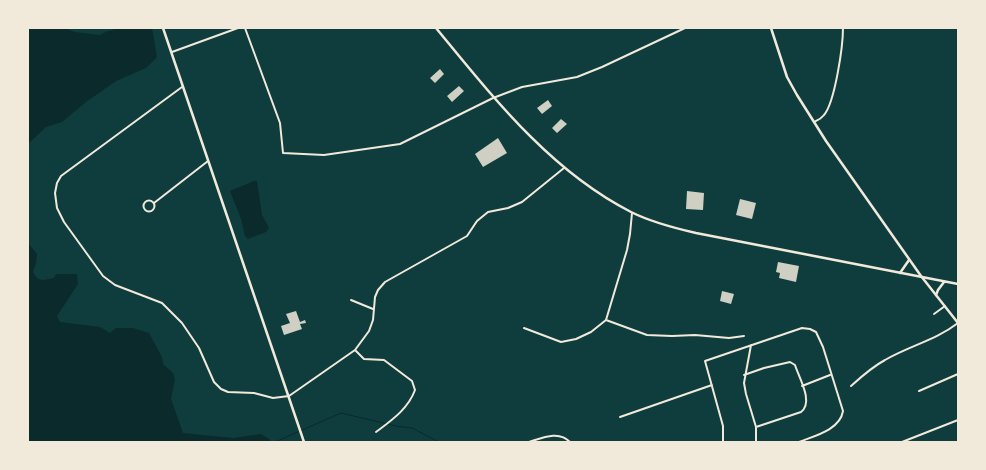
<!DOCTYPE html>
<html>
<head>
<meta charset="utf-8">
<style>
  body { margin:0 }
  #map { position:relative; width:986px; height:470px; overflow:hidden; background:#0f3d3e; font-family:"IBM Plex Sans",sans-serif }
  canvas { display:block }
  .frame { position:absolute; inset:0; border:29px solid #f1e9da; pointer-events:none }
</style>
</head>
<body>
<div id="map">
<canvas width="986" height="470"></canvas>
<div class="frame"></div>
</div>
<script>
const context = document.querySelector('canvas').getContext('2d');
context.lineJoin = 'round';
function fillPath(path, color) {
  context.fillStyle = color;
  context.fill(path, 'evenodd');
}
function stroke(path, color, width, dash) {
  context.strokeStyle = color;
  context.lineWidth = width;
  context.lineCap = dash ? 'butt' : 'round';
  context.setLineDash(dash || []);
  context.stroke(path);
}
const water = new Path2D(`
  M28,28h36l11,4 25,3c16,-9 34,-8 52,-7l5,29 -11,11 -30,13 -30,21 -24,20 -16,5 -18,17z
  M254,181h3l5,34 7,13 -3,4 -18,7 -3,-3 -4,-17 -11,-28z
  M28,243l9,11 -1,9 -3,9c5,11 11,8 21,6l2,-4h21l1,10 -21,32 3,6 40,5 10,6 6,-5h17l16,5 13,24 1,7 10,9 2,6 -4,20 12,34 50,5 28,-4 8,5 2,3h-243z`);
const stream = new Path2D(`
  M275,442l66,-29 55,13 16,2 27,14`);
const building = new Path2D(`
  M440,69l4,5 -9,9 -5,-5z
  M459,86l5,5 -12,11 -5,-6z
  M548,100l4,6 -10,8 -5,-6z
  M561,119l6,5 -10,9 -5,-5z
  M498,138l9,15 -24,14 -8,-13z
  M687,191l17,2 -1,17 -17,-1z
  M740,199l16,4 -4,16 -16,-4z
  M778,262l21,4 -3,16 -17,-4 1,-5 -4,-1z
  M722,291l12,3 -3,10 -11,-3z
  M296,311l4,11 5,-2 1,3 -6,1 2,5 -18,6 -3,-9 9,-3 -4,-9z`);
const minor = new Path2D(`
  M245,28l35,95 3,30 41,2 76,-11 93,-46 29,-11 55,-10 25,-10 83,-39
  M172,52l66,-24
  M182,87l-121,89 -4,7 -2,10 2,15 7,14 39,54 12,9 47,18 20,20 17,25 15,34 7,7 7,3 26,1 19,5 16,-2 66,-46 14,-19 4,-11 2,-23 3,-7 7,-8 82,-46 10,-15 11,-9 20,-4 14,-6 42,-34
  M814,122c4,-2 7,-3 10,-7 11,-13 19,-69 19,-87
  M143.5 206a5.5 5.5 0 1 1 11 0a5.5 5.5 0 1 1-11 0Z
  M154,203l54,-42
  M351,300l22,9
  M934,314l11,-8
  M606,320l41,15 25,1 23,-1 34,3 15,-2
  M524,328l37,14 15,-3 15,-7 15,-12 21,-70 3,-16 2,-21
  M751,345l-7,38 2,11 10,33v15
  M355,350l9,9 20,1 28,21 3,9c-7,19 -23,30 -39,42
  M744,375l20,-7 26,-6 5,3c4,13 19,37 6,47l-45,15
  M802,386l28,-11
  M851,386c11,-10 21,-19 34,-26 24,-14 51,-20 73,-37
  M919,391l39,-17
  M620,417l92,-32
  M529,442c13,-4 30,-12 41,0
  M723,442v-16l-18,-65 97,-33 8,1 6,3 7,15 20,64c-3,19 -29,25 -44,31
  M902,442l56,-22`);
const tertiary = new Path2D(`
  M163,28l141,414
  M771,28l16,49 10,18 29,46 95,135 37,47`);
const secondary = new Path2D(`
  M436,28c56,68 114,143 195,184 20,10 43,16 65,21l262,51
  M900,273l9,-13
  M936,295l2,-5 6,-8`);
fillPath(water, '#0a2a2b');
stroke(stream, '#0a2a2b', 1);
fillPath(building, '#cfcfc3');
stroke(minor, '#f1e9da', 2);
stroke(tertiary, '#f1e9da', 2.5);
stroke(secondary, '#f1e9da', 2.5);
</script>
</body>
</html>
